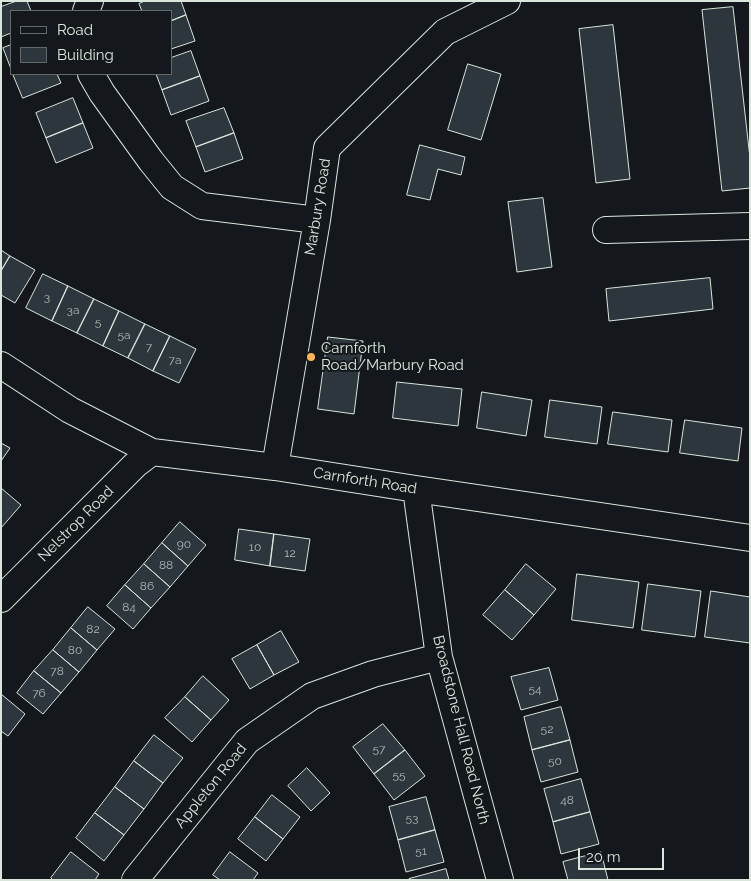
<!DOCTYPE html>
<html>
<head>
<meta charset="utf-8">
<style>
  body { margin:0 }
  #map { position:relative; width:751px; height:881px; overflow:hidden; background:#14181c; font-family:Raleway,sans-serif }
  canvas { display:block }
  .frame { position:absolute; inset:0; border:2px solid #d8e6dc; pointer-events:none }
  .legend { position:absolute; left:10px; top:10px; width:162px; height:65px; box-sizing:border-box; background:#14181c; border:1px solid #626a69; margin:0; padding:6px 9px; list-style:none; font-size:15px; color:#d8e6dc }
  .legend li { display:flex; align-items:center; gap:10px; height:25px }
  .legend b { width:25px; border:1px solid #626a69 }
  .scale { position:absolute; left:578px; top:848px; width:86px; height:22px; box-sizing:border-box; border:2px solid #d8e6dc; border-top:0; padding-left:6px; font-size:15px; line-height:18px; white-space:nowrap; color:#d8e6dc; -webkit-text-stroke:4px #14181c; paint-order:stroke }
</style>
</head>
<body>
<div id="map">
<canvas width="751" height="881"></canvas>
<div class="frame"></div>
<ul class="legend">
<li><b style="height:6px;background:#14181c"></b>Road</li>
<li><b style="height:14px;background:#2c363c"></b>Building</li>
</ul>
<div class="scale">20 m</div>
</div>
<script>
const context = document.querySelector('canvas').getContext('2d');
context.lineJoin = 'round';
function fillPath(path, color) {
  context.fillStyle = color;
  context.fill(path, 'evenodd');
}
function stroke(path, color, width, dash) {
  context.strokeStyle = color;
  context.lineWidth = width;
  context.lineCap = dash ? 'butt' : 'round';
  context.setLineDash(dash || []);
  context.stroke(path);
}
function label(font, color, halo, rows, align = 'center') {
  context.font = font + ' Raleway,sans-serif';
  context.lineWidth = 4;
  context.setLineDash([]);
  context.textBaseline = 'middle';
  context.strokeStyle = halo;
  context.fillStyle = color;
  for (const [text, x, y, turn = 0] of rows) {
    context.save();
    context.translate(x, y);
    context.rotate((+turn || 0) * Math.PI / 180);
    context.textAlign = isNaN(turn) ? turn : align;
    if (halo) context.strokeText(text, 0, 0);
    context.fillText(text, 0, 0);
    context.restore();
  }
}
const building = new Path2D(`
  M17,1h10l4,10h-20v22l-10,4v-30z
  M145,1h36l5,14 -15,6v-10h-29l-3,-7z
  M733,7l17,151v30l-28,3 -20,-181z
  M186,15l9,26 -24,8v-28z
  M613,25l17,154 -34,4 -17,-154z
  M11,45v24l-8,-21z
  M191,51l9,25 -38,14 -6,-16h15v-16z
  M468,64l33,10 -20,66 -33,-10z
  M13,74h44l4,9 -38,15z
  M200,76l9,25 -38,14 -9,-25z
  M73,98l10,25 -37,15 -10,-25z
  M224,108l10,25 -38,14 -10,-26z
  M83,123l10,25 -37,15 -10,-25z
  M234,133l9,26 -38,13 -9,-25z
  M420,145l45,12 -4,18 -23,-6 -8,31 -23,-5z
  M543,198l9,69 -35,5 -9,-70z
  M1,250l9,6 -9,15z
  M10,256l25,14 -20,33 -14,-8v-24z
  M43,274l25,12 -16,35 -26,-13z
  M710,278l3,31 -104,12 -3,-32z
  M68,286l26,13 -17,34 -25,-12z
  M94,299l25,12 -16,35 -26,-13z
  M119,311l26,13 -17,34 -25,-12z
  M145,324l25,12 -17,35 -25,-13z
  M170,336l26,13 -17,34 -26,-12z
  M328,337l35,4 -9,73 -36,-5z
  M397,382l65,7 -4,37 -65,-8z
  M482,392l50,8 -6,36 -49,-8z
  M550,400l52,7 -5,37 -52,-7z
  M613,412l59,8 -4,32 -60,-8z
  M685,420l57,8 -4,33 -58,-8z
  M1,443l9,5 -9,13z
  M1,488l20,17 -20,23z
  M180,522l26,23 -18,21 -26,-23z
  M239,529l35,5 -4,32 -35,-6z
  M274,534l36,5 -5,32 -35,-5z
  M162,543l26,23 -18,21 -26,-23z
  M144,564l26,23 -19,21 -26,-23z
  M526,564l30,25 -22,26 -29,-25z
  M577,574l62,8 -6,46 -61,-8z
  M648,584l53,7 -6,46 -53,-7z
  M125,585l26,23 -18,21 -26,-23z
  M505,590l29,25 -22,25 -29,-25z
  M711,591l39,6v46l-45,-6z
  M88,607l27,22 -18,21 -26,-22z
  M71,628l26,22 -18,22 -26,-22z
  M281,631l18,31 -25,13 -17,-30z
  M257,645l17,30 -24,14 -18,-30z
  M53,650l26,22 -18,21 -27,-22z
  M549,668l9,32 -37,10 -10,-33z
  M34,671l27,22 -18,21 -26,-21z
  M203,676l26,24 -18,20 -26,-23z
  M1,694l24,20 -17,22 -7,-5z
  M185,697l26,23 -19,22 -27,-24z
  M561,707l9,33 -38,10 -8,-33z
  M383,724l22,26 -31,24 -21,-27z
  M154,735l29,23 -20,25 -29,-22z
  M570,740l8,32 -37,10 -9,-32z
  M405,750l20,26 -31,24 -20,-26z
  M134,761l29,22 -19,26 -29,-22z
  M307,768l23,25 -19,18 -23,-25z
  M581,779l9,33 -37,10 -9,-33z
  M115,787l29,22 -20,26 -29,-22z
  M272,795l28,22 -17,22 -28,-22z
  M426,797l9,33 -37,10 -9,-33z
  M590,812l9,32 -38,10 -8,-32z
  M95,813l29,22 -20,26 -28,-23z
  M255,817l28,22 -17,22 -28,-22z
  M435,830l9,32 -38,10 -8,-32z
  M71,852l28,22 -4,6h-42l-2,-2z
  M230,852l28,21 -5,7h-33l-7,-5z
  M601,852l7,28h-40l-5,-18z
  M446,869l3,11h-40v-1z`);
const street = new Path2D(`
  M86,11l4,-10
  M91,74l11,19 49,68 21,26 30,19 115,14
  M606,230l144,-4
  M1,365l69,45 82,42 123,15 141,22 334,49
  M275,467l42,-247 10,-72 118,-116 62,-31
  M416,489l23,168 61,223
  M1,599l134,-134 17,-13
  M135,880l112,-139 65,-45 61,-22 66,-17`);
const markers = [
  [311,357,5,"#ffb74d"]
];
const numberNames = [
  ["3",47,297],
  ["3a",73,310],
  ["5",98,322],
  ["5a",124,335],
  ["7",149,347],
  ["7a",175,360],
  ["90",184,544],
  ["10",255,547],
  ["12",290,553],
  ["88",166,565],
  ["86",147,586],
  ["84",129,607],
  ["82",93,629],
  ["80",75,650],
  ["78",57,671],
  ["54",535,689],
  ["76",39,693],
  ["52",547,729],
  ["57",379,749],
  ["50",555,761],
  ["55",399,775],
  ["48",567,800],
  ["53",412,818],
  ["51",421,851]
];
const streetNames = [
  ["Marbury Road",318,207,-81],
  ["Carnforth Road",365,481,9],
  ["Nelstrop Road",76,524,-45],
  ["Broadstone Hall Road North",461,730,76],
  ["Appleton Road",211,786,-51]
];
const poiNames = [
  ["Carnforth",321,348],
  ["Road/Marbury Road",321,365]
];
fillPath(building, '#2c363c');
stroke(building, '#d8e6dc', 1);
stroke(street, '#d8e6dc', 28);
stroke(street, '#14181c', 26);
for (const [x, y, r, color] of markers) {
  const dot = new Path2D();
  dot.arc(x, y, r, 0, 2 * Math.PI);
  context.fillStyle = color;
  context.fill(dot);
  stroke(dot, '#14181c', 2);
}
label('12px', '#adbab4', null, numberNames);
label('15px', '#d8e6dc', '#14181c', streetNames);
label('15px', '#d8e6dc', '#14181c', poiNames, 'left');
</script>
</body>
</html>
